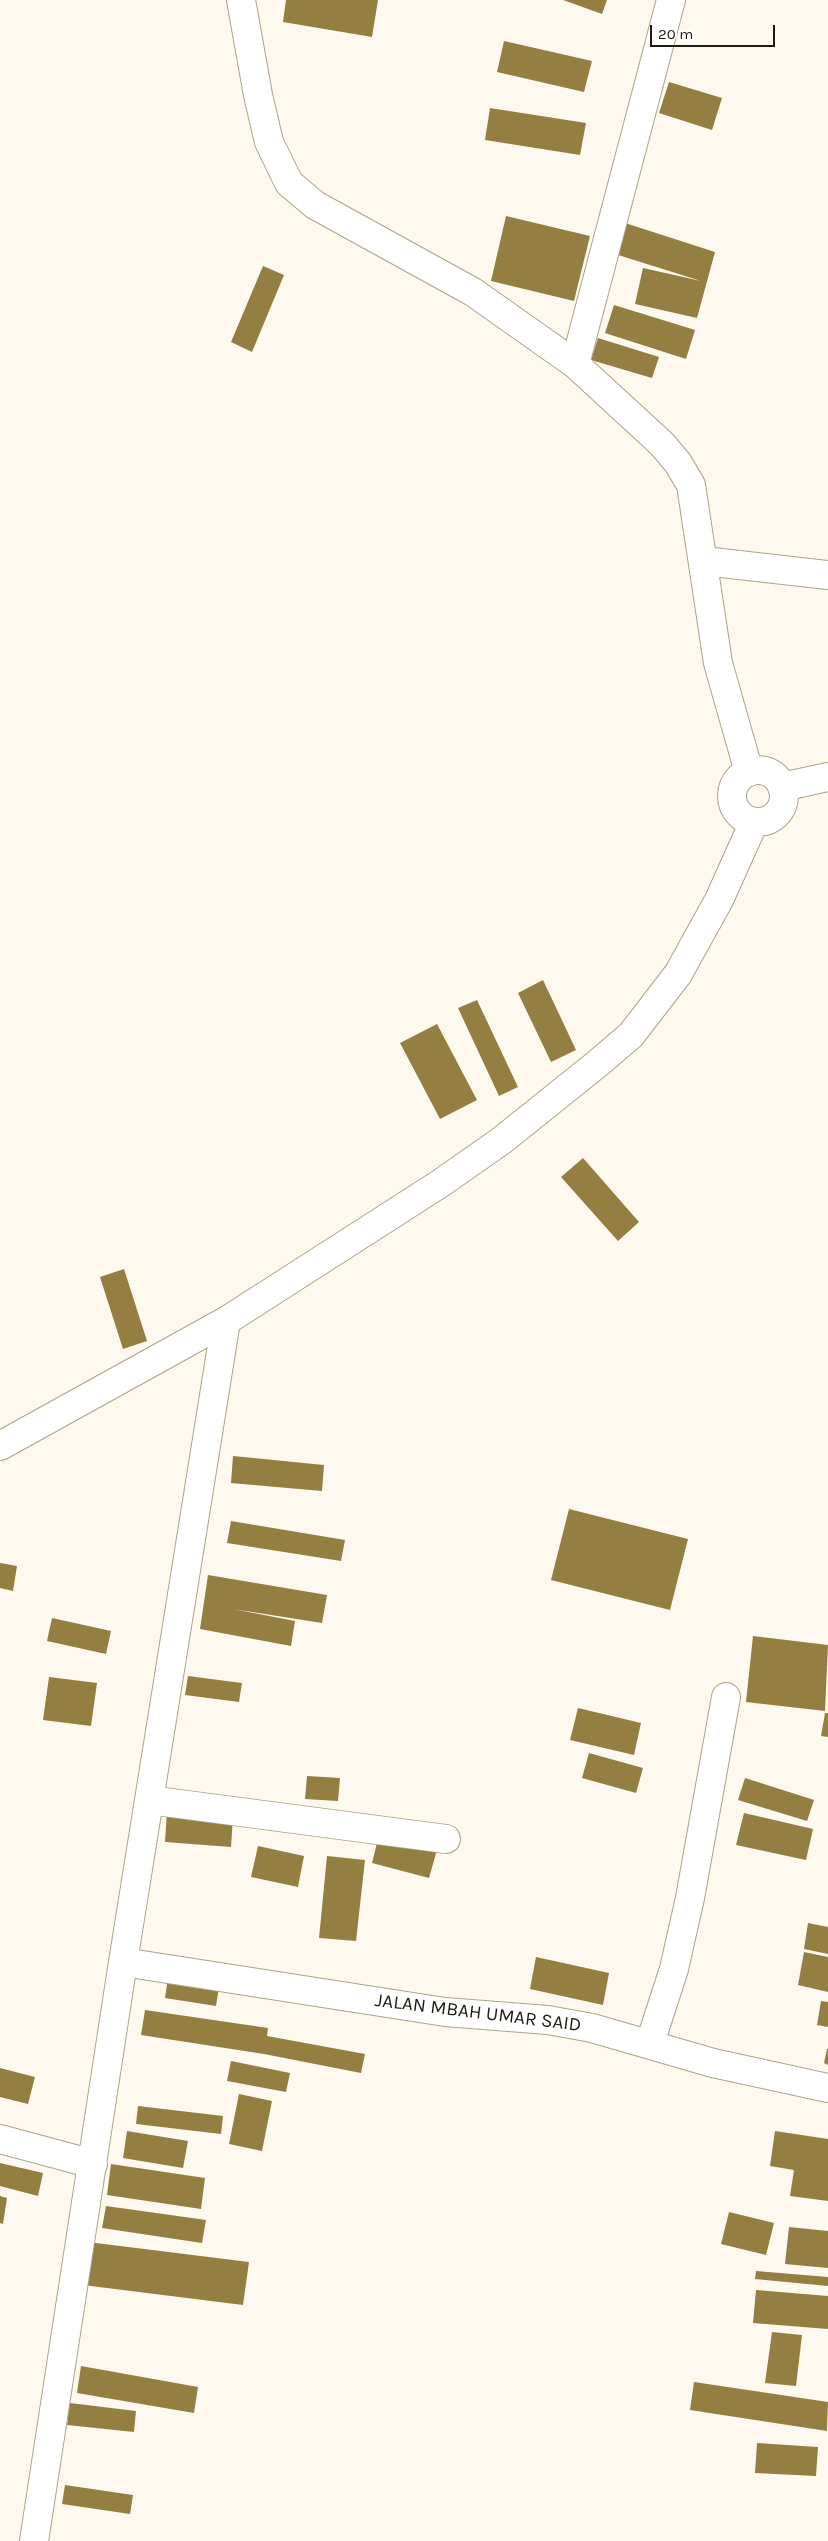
<!DOCTYPE html>
<html>
<head>
<meta charset="utf-8">
<style>
  body { margin:0 }
  #map { position:relative; width:828px; height:2541px; overflow:hidden; background:#fdf9ee; font-family:Karla,sans-serif }
  canvas { display:block }
  .scale { position:absolute; left:650px; top:25px; width:125px; height:22px; box-sizing:border-box; border:2px solid #1f1b11; border-top:0; padding-left:6px; font-size:15px; line-height:18px; white-space:nowrap; color:#1f1b11; -webkit-text-stroke:4px #fff; paint-order:stroke }
</style>
</head>
<body>
<div id="map">
<canvas width="828" height="2541"></canvas>
<div class="scale">20 m</div>
</div>
<script>
const context = document.querySelector('canvas').getContext('2d');
context.lineJoin = 'round';
function fillPath(path, color) {
  context.fillStyle = color;
  context.fill(path, 'evenodd');
}
function stroke(path, color, width, dash) {
  context.strokeStyle = color;
  context.lineWidth = width;
  context.lineCap = dash ? 'butt' : 'round';
  context.setLineDash(dash || []);
  context.stroke(path);
}
function label(font, color, halo, rows, align = 'center') {
  context.font = font + ' Karla,sans-serif';
  context.lineWidth = 4;
  context.setLineDash([]);
  context.textBaseline = 'middle';
  context.strokeStyle = halo;
  context.fillStyle = color;
  for (const [text, x, y, turn = 0] of rows) {
    context.save();
    context.translate(x, y);
    context.rotate((+turn || 0) * Math.PI / 180);
    context.textAlign = isNaN(turn) ? turn : align;
    if (halo) context.strokeText(text, 0, 0);
    context.fillText(text, 0, 0);
    context.restore();
  }
}
const building = new Path2D(`
  M286,0h92l-6,37 -89,-15z
  M563,0h44l-5,14z
  M504,41l88,20 -8,31 -87,-20z
  M669,82l53,16 -10,32 -53,-17z
  M490,108l96,15 -6,32 -95,-15z
  M506,216l84,20 -16,65 -83,-20z
  M625,223l90,29 -18,66 -62,-14 8,-36 58,13 -86,-27z
  M263,266l21,9 -32,77 -21,-10z
  M614,305l81,25 -9,29 -81,-26z
  M598,338l61,19 -7,21 -61,-18z
  M543,980l33,70 -25,12 -33,-69z
  M477,1000l41,87 -19,9 -41,-88z
  M437,1024l40,76 -37,19 -40,-76z
  M583,1158l56,64 -21,19 -57,-64z
  M124,1269l23,72 -24,8 -23,-72z
  M233,1456l91,9 -2,26 -91,-8z
  M569,1509l119,30 -18,71 -119,-30z
  M231,1521l114,19 -4,21 -114,-18z
  M0,1563l17,3 -4,25 -13,-3z
  M208,1575l119,20 -5,28 -89,-14 62,12 -4,25 -91,-17z
  M52,1618l59,13 -5,23 -59,-13z
  M753,1636l75,9 -3,66 -79,-9z
  M188,1676l54,7 -3,19 -54,-7z
  M49,1677l48,6 -6,43 -48,-6z
  M578,1708l63,15 -7,32 -64,-15z
  M825,1713h3v24l-7,-1z
  M589,1753l54,15 -7,25 -54,-15z
  M307,1776l33,2 -2,23 -33,-2z
  M745,1778l69,22 -7,21 -69,-21z
  M167,1811l66,6 -2,30 -66,-5z
  M744,1813l69,16 -7,31 -70,-15z
  M379,1835l58,15 -8,28 -57,-15z
  M258,1846l46,10 -6,31 -47,-10z
  M327,1856l38,4 -9,81 -37,-3z
  M808,1923l20,4v27l-24,-5z
  M804,1952l24,5v35l-30,-7z
  M536,1957l73,16 -6,32 -73,-16z
  M168,1978l51,9 -3,19 -51,-8z
  M821,2001l7,1v25l-11,-2z
  M145,2010l123,18 -1,8 98,18 -4,19 -97,-19 -123,-19z
  M827,2049h1v16l-4,-2z
  M231,2061l59,12 -4,19 -59,-11z
  M0,2068l35,9 -7,27 -28,-7z
  M239,2094l33,7 -10,50 -33,-7z
  M138,2106l85,10 -2,18 -85,-10z
  M127,2131l61,10 -5,27 -60,-10z
  M775,2131l53,8v62l-38,-5 4,-26 -24,-4z
  M0,2163l43,10 -5,23 -38,-10z
  M111,2164l94,14 -4,31 -94,-14z
  M0,2196l7,2 -4,26 -3,-1z
  M106,2206l100,14 -4,23 -100,-15z
  M729,2212l45,11 -8,32 -45,-11z
  M789,2227l39,4v37l-43,-4z
  M88,2242l161,20 -6,43 -160,-20z
  M756,2271l72,6v9l-73,-7z
  M756,2290l72,6v33l-75,-6z
  M772,2332l30,3 -6,51 -31,-3z
  M81,2366l117,21 -4,26 -117,-20z
  M694,2382l134,20 -1,29 -137,-21z
  M70,2403l66,8 -2,21 -67,-7z
  M757,2443l61,4 -2,29 -61,-3z
  M65,2485l68,10 -3,19 -68,-10z`);
const street = new Path2D(`
  M241,0l17,95 11,47 20,41 26,22 158,87 102,72 87,80 16,19 13,22 27,178 31,109
  M575,364l96,-364
  M704,561l124,14
  M149,1800l297,39
  M123,1962l322,50 103,8 44,8 121,35 115,25
  M650,2043l24,-74 16,-71 36,-201
  M0,2139l93,25
  M34,2541l89,-579 103,-641`);
const secondary = new Path2D(`
  M732 796a26 26 0 1 1 52 0a26 26 0 1 1-52 0Z
  M782,787l46,-10
  M0,1446l226,-125 215,-138 60,-42 96,-77 34,-29 47,-61 41,-74 35,-78`);
const streetNames = [
  ["JALAN MBAH UMAR SAID",478,2013,7]
];
fillPath(building, '#947e41');
stroke(street, '#aca388', 30);
stroke(secondary, '#aca388', 30);
stroke(street, '#fff', 28);
stroke(secondary, '#fff', 28);
label('19px', '#1f1b11', '#fff', streetNames);
</script>
</body>
</html>
